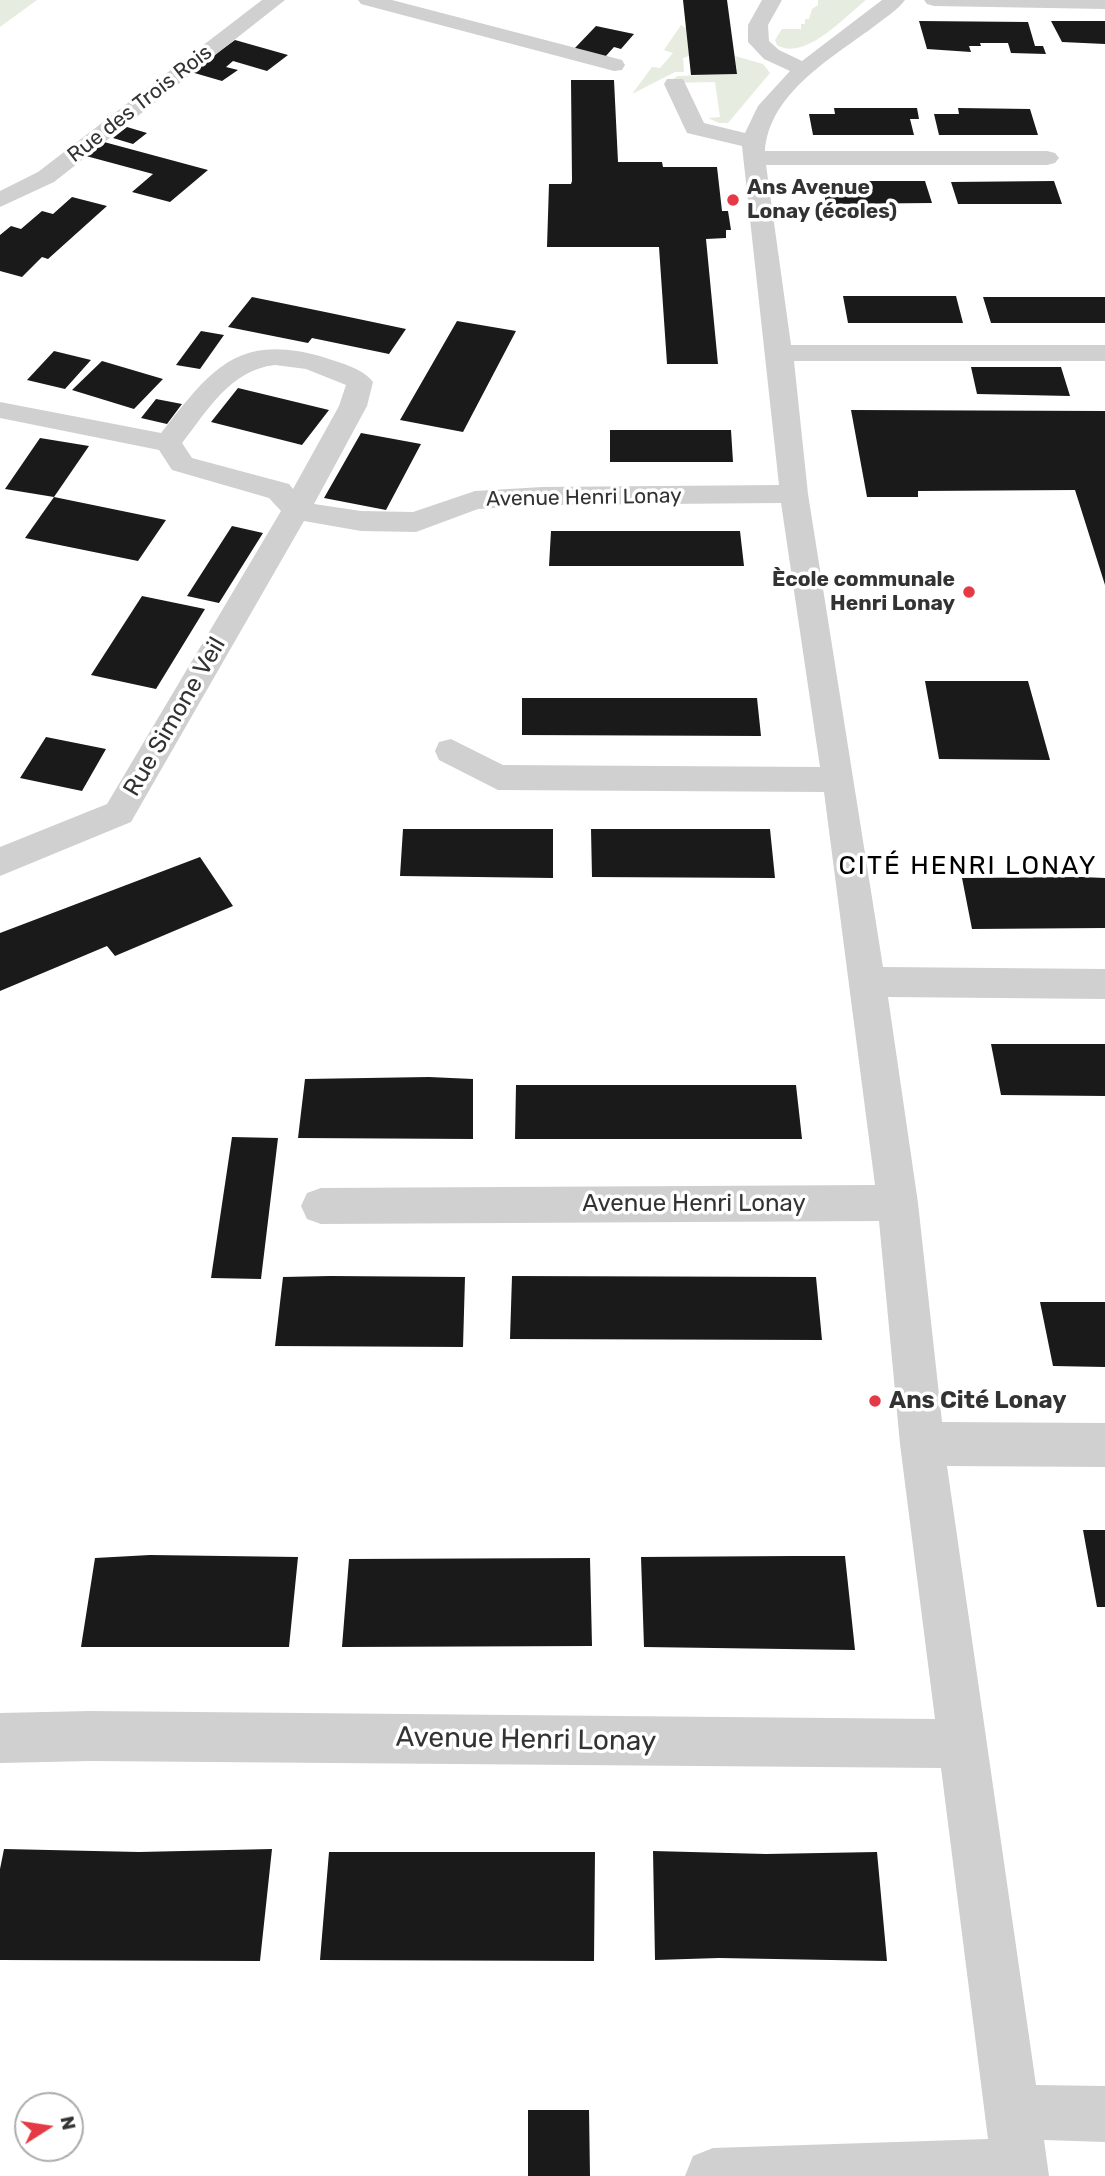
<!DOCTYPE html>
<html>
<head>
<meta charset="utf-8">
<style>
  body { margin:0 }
  #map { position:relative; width:1105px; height:2176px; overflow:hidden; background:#fff; font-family:Rubik,sans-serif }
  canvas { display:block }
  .north { position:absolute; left:14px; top:2092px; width:70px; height:70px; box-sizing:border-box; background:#fff; border:2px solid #adadad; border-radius:50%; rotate:78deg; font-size:19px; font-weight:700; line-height:28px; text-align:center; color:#333 }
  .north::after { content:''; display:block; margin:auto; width:24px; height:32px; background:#e63946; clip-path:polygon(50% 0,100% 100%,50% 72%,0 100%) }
</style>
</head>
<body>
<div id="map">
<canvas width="1105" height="2176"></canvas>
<div class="north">N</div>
</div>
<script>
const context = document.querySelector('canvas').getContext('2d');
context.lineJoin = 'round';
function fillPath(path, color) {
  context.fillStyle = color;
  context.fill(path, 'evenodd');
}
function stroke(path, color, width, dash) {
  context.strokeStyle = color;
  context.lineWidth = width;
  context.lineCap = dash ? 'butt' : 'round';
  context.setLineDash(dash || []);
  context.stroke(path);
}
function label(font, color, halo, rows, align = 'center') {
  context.font = font + ' Rubik,sans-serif';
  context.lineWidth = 7;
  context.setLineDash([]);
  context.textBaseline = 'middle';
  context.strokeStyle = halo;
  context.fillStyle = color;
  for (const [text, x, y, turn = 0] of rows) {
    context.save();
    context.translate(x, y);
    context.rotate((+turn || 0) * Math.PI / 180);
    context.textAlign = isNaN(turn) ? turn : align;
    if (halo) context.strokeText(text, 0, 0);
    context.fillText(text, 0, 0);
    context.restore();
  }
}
const green = new Path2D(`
  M0,0h37l-37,27z
  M818,0h48c-20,16 -62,62 -89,45l-2,-5 7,-11h19v-5h4v-5h4l3,-10 6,-4z
  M681,25l5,3 3,28 -6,2 1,14h-9l-43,22 20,-27 8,1 13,-15 -9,-3z
  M735,56l28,8 7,9 -42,50h-9l-11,-5 12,-1 -5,-35 -48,1 11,-7 59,-2z`);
const building = new Path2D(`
  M683,0h44l10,74 -46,1z
  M919,21l109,1 7,24h8l3,8 -35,-1 -3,-10h-28l1,3h-12l2,6 -44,-3z
  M1051,21h54v23l-43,-2z
  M596,26l38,8 -13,15 -7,-2 -9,10 -31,-8z
  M235,40l53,15 -21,16 -34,-10 -7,6 12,3 -16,11 -31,-9z
  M571,80h43l4,82h44l1,5h54l5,44h6l3,19h-5v8l-20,1 12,125h-51l-8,-117h-112l2,-63h22l1,-3z
  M834,108h83l2,11h-9l4,16h-101l-4,-21h26z
  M958,108l72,1 8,26h-99l-5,-21h25z
  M127,127l20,6 -14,11 -20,-6z
  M104,142l104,28 -38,32 -38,-10 21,-18 -67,-18z
  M822,181h103l7,22 -106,1z
  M1054,181l8,23h-104l-7,-22z
  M72,197l35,9 -59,53 -6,-2 -20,20 -22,-6v-36l11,-9 10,3 21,-18 11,3z
  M843,296h113l7,27h-115z
  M252,297l78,16 76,16 -17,25 -77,-16 -4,5 -80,-16z
  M983,297h122v26h-114z
  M457,321l59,10 -53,101 -63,-12z
  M201,331l23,4 -24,34 -24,-4z
  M54,351l37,9 -26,29 -38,-9z
  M102,361l61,18 -29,30 -62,-19z
  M971,367h90l9,29 -93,-2z
  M238,388l91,22 -27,35 -91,-23z
  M156,399l26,5 -15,20 -26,-6z
  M851,410l254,1v174l-30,-95 -157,1v6h-51z
  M610,430h121l2,32h-123z
  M361,433l60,11 -35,66 -62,-12z
  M40,438l49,8 -35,51 -49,-8z
  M54,497l112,23 -28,41 -113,-23z
  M232,526l31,7 -44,70 -32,-7z
  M551,531h189l4,35h-195z
  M142,596l63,13 -49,80 -65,-14z
  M925,681h103l22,79 -111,-1z
  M522,698h235l4,38 -239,-1z
  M46,737l60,12 -24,42 -62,-13z
  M403,829h150v49l-153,-2z
  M591,829h179l5,49 -183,-1z
  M200,857l33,49 -118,50 -8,-10 -107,45v-58z
  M1081,877l24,1v50l-133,1 -10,-51z
  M991,1044h114v52l-104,-1z
  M429,1077l44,2v60l-175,-1 7,-59z
  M516,1085h280l6,54h-287z
  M232,1137l46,1 -17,141 -50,-1z
  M330,1276l135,1 -2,70 -188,-1 8,-69z
  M512,1276l304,1 6,63 -312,-1z
  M1040,1302h65v65l-52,-1z
  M1083,1530h22v77h-8z
  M150,1555l148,2 -9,90h-208l14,-89z
  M792,1556h53l10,94 -211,-3 -3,-90z
  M590,1558l2,88 -250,1 7,-88z
  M4,1849l135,3 133,-3 -12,112 -260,-1v-91z
  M653,1851l113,3 111,-2 10,109 -168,-3 -64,2z
  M329,1852h266l-1,109 -274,-1z
  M528,2110h61l1,66h-62z`);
const minor = new Path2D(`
  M262,0h23l-231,182 -54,25v-16l38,-19z
  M358,0h34l230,60 3,5 -3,5 -8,1 -253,-67z
  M762,0h20l-14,25 1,16 10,9 23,11 80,-61h23c-8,11 -22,19 -33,28 -42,31 -103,66 -107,123h282l8,2 4,5 -4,5 -8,2h-281l25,180h314v16h-311l14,133 75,473 222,2v30l-217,-2 30,206 24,219 163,1v44l-158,-1 89,619 69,1v56l-61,-2 5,36h-364l8,-20 20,-8 275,-9 -47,-371 -851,-7 -90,2v-50l90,-2 845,8 -35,-275 -21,-223 -558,3 -14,-5 -6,-13 6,-13 14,-5 554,-3 -51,-393 -326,-2 -59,-30 -4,-9 4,-9 12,-3 52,26 317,2 -39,-264 -239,2 -64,4 -62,23 -55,-1 -57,-10 -173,301 -131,54v-29l107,-43 174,-293 -12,-13 -97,-28 -13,-20 -159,-32v-16l161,31c50,-63 76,-102 165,-75 15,5 38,11 47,24l-6,24 -53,98 47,7 52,1 62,-21 67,-4 237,-2 -37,-339 -55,-13 -23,-49 3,-5h16l21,44 41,10 13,-27 32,-35 -26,-12 -16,-17v-17zM275,365l31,4 40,16 -7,21 -46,83 -4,-5 -97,-26 -10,-15c26,-33 48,-73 93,-78z
  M924,0h181v9l-171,-3 -7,-2z`);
const markers = [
  [733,200,7,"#e63946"],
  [969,592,7,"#e63946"],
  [875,1401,7,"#e63946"]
];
const farStreetnames = [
  ["Rue des Trois Rois",140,104,-38],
  ["Avenue Henri Lonay",584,498,-1]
];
const farPoinames = [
  ["Ans Avenue",747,188],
  ["Lonay (écoles)",747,212],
  ["Ècole communale",955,580,"right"],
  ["Henri Lonay",955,604,"right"]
];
const streetNames = [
  ["Rue Simone Veil",175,717,-60],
  ["Avenue Henri Lonay",694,1204]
];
const poiNames = [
  ["Ans Cité Lonay",889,1401]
];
const neighbourhoodNames = [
  ["CITÉ HENRI LONAY",968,866]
];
const nearStreetnames = [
  ["Avenue Henri Lonay",526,1740,1]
];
fillPath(green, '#e6ecdf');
fillPath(building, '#1a1a1a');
fillPath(minor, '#d0d0d0');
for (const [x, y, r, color] of markers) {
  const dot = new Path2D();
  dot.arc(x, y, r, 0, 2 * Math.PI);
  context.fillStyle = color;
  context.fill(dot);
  stroke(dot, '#fff', 2.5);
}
label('21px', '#333', '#fff', farStreetnames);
label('bold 21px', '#333', '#fff', farPoinames, 'left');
label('24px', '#333', '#fff', streetNames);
label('bold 24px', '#333', '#fff', poiNames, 'left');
context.letterSpacing = '2px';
label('26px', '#000', '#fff', neighbourhoodNames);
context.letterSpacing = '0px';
label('28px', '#333', '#fff', nearStreetnames);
</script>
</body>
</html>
